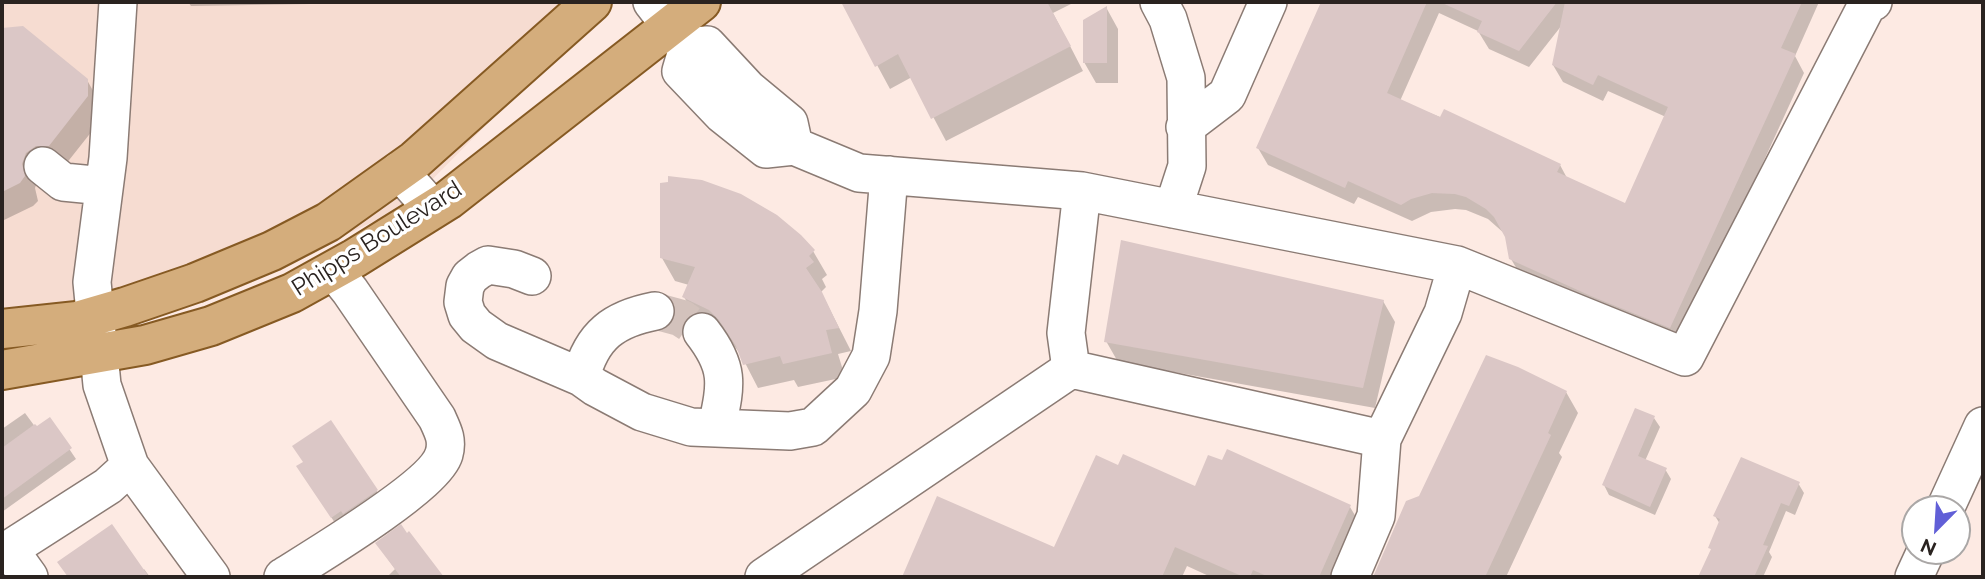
<!DOCTYPE html>
<html>
<head>
<meta charset="utf-8">
<style>
  body { margin:0 }
  #map { position:relative; width:1985px; height:579px; overflow:hidden; background:#fdeae3; font-family:Raleway,sans-serif }
  canvas { display:block }
  .frame { position:absolute; inset:0; border:4px solid #2a2320; pointer-events:none }
  .north { position:absolute; left:1901px; top:495px; width:70px; height:70px; box-sizing:border-box; background:#fff; border:2px solid #aaa7a6; border-radius:50%; rotate:204deg; font-size:19px; font-weight:700; line-height:28px; text-align:center; color:#2a2320 }
  .north::after { content:''; display:block; margin:auto; width:24px; height:32px; background:#615fd7; clip-path:polygon(50% 0,100% 100%,50% 72%,0 100%) }
</style>
</head>
<body>
<div id="map">
<canvas width="1985" height="579"></canvas>
<div class="frame"></div>
<div class="north">N</div>
</div>
<script>
const context = document.querySelector('canvas').getContext('2d');
context.lineJoin = 'round';
function fillPath(path, color) {
  context.fillStyle = color;
  context.fill(path, 'evenodd');
}
function stroke(path, color, width, dash) {
  context.strokeStyle = color;
  context.lineWidth = width;
  context.lineCap = dash ? 'butt' : 'round';
  context.setLineDash(dash || []);
  context.stroke(path);
}
function label(font, color, halo, rows, align = 'center') {
  context.font = font + ' Raleway,sans-serif';
  context.lineWidth = 7;
  context.setLineDash([]);
  context.textBaseline = 'middle';
  context.strokeStyle = halo;
  context.fillStyle = color;
  for (const [text, x, y, turn = 0] of rows) {
    context.save();
    context.translate(x, y);
    context.rotate((+turn || 0) * Math.PI / 180);
    context.textAlign = isNaN(turn) ? turn : align;
    if (halo) context.strokeText(text, 0, 0);
    context.fillText(text, 0, 0);
    context.restore();
  }
}
const built = new Path2D(`
  M2,2h610l-16,12 -191,193 -153,71 -250,40z`);
const shadow = new Path2D(`
  M188,2h242l-239,4z
  M843,2h232l-22,11 30,58 -137,70 -34,-64 -22,12z
  M1323,2h353l16,7 3,-7h124l-24,54 9,17 -124,271 -159,-68 -10,-17 -6,-25 -17,-15 -22,-9 -11,-1 -24,3 -19,9 -54,-24 -4,7 -86,-39 -10,-17zM1439,13l39,18 11,18 40,18 33,-42 -9,40 10,17 40,19 5,-10 58,26 -40,88 -59,-27 -7,-13 -160,-64z
  M1107,9l11,20v54h-22l-12,-21z
  M4,29l83,51 14,25 -1,16 -38,48 -23,8 -4,11 3,13 -5,5 -31,15v-189z
  M813,251l14,24 -5,4 4,8 -5,5 30,59 -13,3 7,23 -47,10 -4,-7 -36,8 -17,-33 -16,-22 -27,-12 -14,-24 5,-12 -14,-4 -13,-23z
  M1383,301l12,21 -20,86 -257,-46 -12,-21z
  M1566,392l12,21 -19,40 3,4 -56,120h-132l34,-75 13,-5z
  M25,413l11,15 13,-9 27,40 -74,53v-83z
  M1654,418l6,9 -15,34 20,8 6,10 -16,36 -46,-20 -5,-10z
  M1119,468l77,20 154,19 12,20 -22,50h-129l-24,-11 -5,11h-278l34,-78 116,50z
  M304,476l72,14 6,10 -45,26z
  M1798,483l6,10 -9,22 -9,-4 -17,41 3,5 -9,20h-63l12,-26 -2,-4 10,-23 -5,-8z
  M401,527l40,50h-54l8,-8 -18,-25z
  M59,562l83,9 2,-2 6,8h-81z`);
const building = new Path2D(`
  M841,2h206l24,44 -140,73 -33,-65 -23,13z
  M1321,2h106l-40,91 53,24 4,-8 117,55 -4,8 68,31 43,-96 -70,-32 -5,10 -41,-20 13,-63h237l-21,46 15,6 -126,274 -79,-32 -82,-37 -4,-22 -11,-20 -8,-8 -20,-12 -11,-3 -23,-1 -21,6 -10,6 -53,-24 -3,7 -89,-40z
  M1440,2h117l-38,49 -42,-19 5,-11z
  M1107,6v57h-24v-43z
  M23,26l65,53v17l-39,50h-13l-10,7 -4,11 3,12 -5,7 -18,9v-164z
  M668,176l34,4 39,14 36,21 24,20 14,15 -6,6 5,6 -8,6 16,24 17,36 -13,2 6,23 -49,11 -3,-8 -37,9 -7,-19 -17,-26 -10,-10 -27,-13 13,-30 -35,-9v-75l8,-1z
  M1121,240l263,60 -21,88 -259,-46z
  M1486,355l32,12 49,24 -19,42 3,2 -66,142h-112l33,-76 13,-5z
  M1635,408l20,8 -17,40 29,12 -17,39 -48,-22z
  M50,417l22,31 -70,51v-51l33,-24 2,2z
  M331,420l47,70 -35,24 -2,-3 -10,7 -35,-52 7,-4 -11,-16z
  M1227,449l124,56 -32,72h-50l-16,-7 -3,7h-6l-69,-30 -13,30h-260l35,-81 117,51 42,-92 22,10 5,-11 72,32 13,-31 14,5z
  M1741,457l59,25 -11,24 -8,-3 -18,42 5,1 -14,31h-56l13,-28 -3,-1 12,-29 -7,-3z
  M112,524l37,53h-81l-11,-15z
  M401,524l6,9 2,-2 35,46h-43l-26,-34z`);
const minorTunnel = new Path2D(`
  M655,311l26,7 21,14`);
const minor = new Path2D(`
  M118,2l-10,156 -16,124 10,103 28,81 81,111
  M652,2l31,40 3,12 -5,17 41,43 44,35 28,-3 65,27 223,18 375,74 228,92 183,-354 5,-1
  M1159,2l9,17 18,59 1,88 -14,43
  M683,42l11,4 13,-1 41,44 41,34 5,23
  M1185,127l42,-32 41,-93
  M43,166l20,16 41,4
  M399,171l34,38
  M532,276l-18,-7 -26,-4 -9,5 -9,7 -5,9 -2,16 4,13 9,11 21,15 84,36 14,10 47,25 49,15 99,4 23,-4 40,-37 18,-34 7,-45 11,-136
  M702,332c28,36 24,52 15,95
  M1071,369l-5,-36 16,-142
  M581,377c11,-42 33,-58 74,-66
  M1945,509l38,-83
  M9,549l20,28
  M2,554l106,-68 22,-20
  M283,577c32,-20 152,-92 161,-123 4,-14 -1,-23 -7,-36l-87,-127 -16,-20
  M764,577l307,-208 311,70
  M1350,577l26,-61 6,-77 61,-126 14,-48
  M1914,577l12,-26`);
const major = new Path2D(`
  M2,329l75,-8 48,-14 70,-24 77,-32 56,-29 87,-62 177,-158
  M2,370l143,-25 66,-19 81,-33 63,-35 93,-58 253,-198`);
const streetNames = [
  ["Phipps Boulevard",377,239,-32]
];
fillPath(built, '#f6dcd1');
fillPath(shadow, '#0003');
fillPath(building, '#dbc7c6');
stroke(minorTunnel, '#d3c2bc', 37, [37, 18]);
stroke(minor, '#8b7b74', 40);
stroke(major, '#865a23', 42);
stroke(minor, '#fff', 37);
stroke(major, '#d4ad7c', 38);
label('24px', '#2a2320', '#fff', streetNames);
</script>
</body>
</html>
